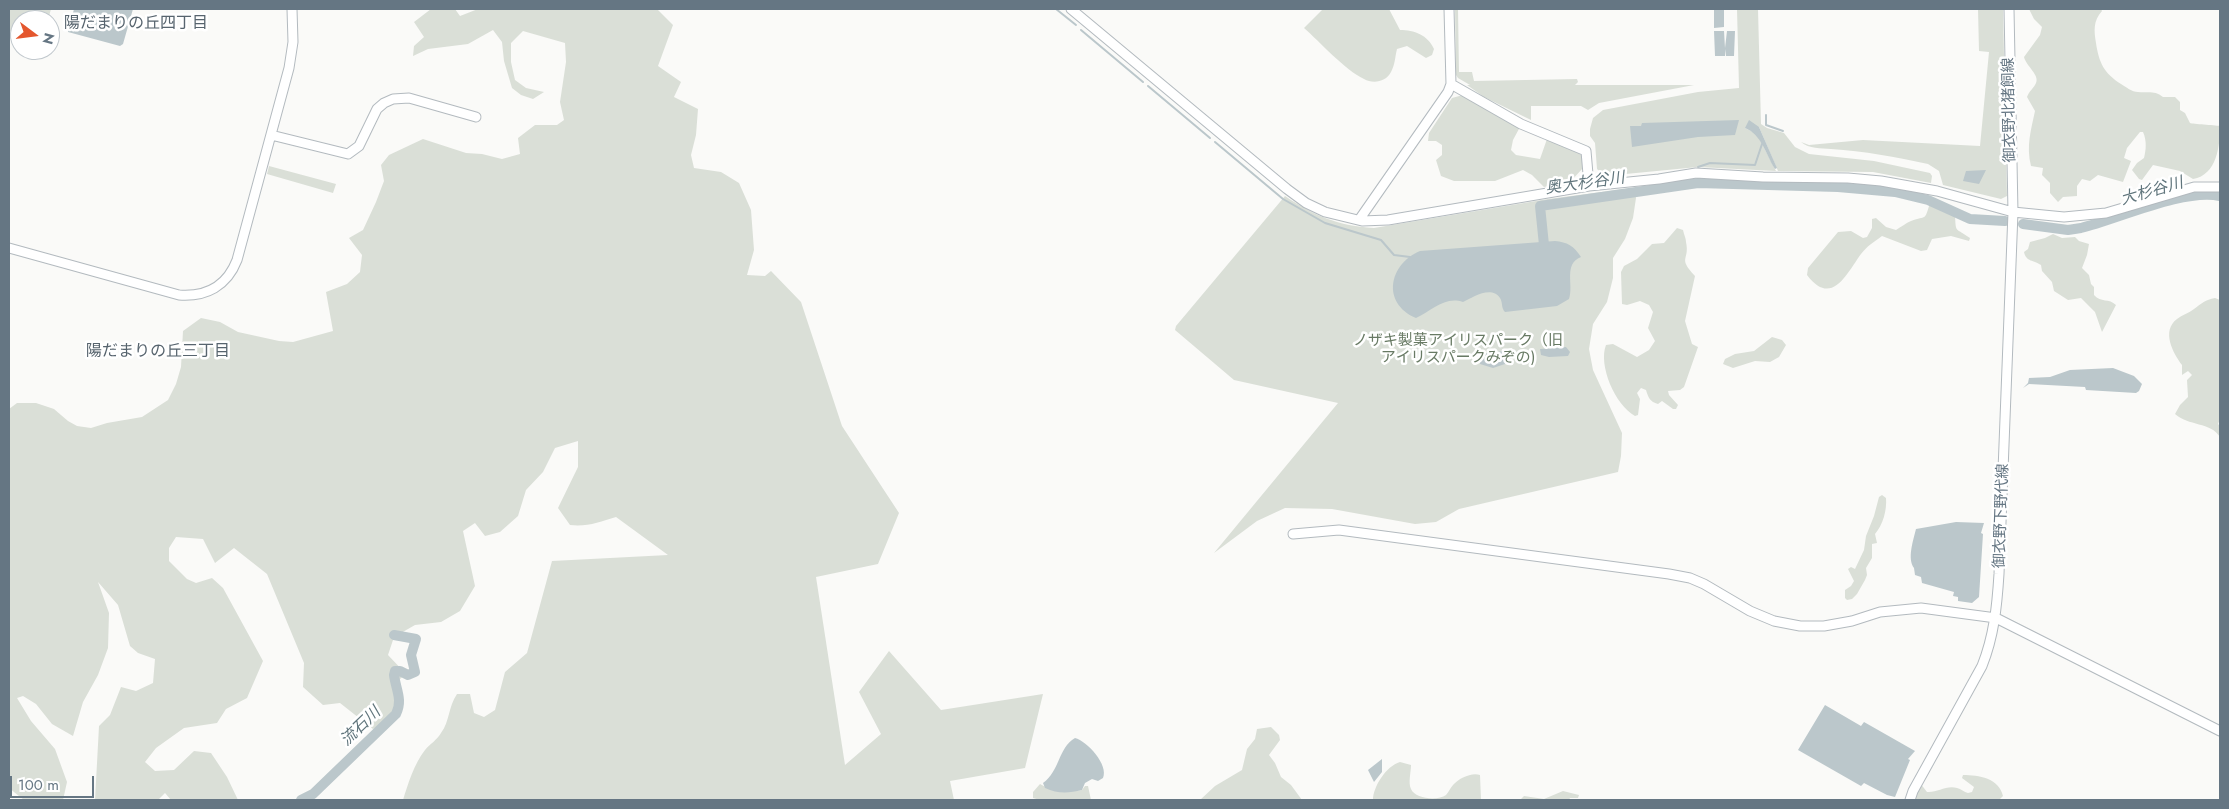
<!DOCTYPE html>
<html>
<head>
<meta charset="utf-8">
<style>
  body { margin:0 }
  #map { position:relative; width:2229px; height:809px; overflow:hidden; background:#fafaf8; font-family:Jost,sans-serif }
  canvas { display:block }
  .frame { position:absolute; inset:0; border:10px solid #657683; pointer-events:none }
  .north { position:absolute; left:10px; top:10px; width:50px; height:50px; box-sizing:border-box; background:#fff; border:1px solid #c1c8cd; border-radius:50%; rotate:105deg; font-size:14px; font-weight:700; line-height:20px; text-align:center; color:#657683 }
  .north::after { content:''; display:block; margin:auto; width:18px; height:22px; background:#e4572e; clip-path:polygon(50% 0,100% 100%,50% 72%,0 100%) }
  .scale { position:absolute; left:10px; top:776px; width:84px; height:22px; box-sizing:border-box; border:2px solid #657683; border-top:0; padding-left:6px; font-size:15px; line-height:18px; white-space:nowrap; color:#657683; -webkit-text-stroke:4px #fff; paint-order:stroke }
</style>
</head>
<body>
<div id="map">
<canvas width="2229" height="809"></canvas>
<div class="frame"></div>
<div class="north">N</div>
<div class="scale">100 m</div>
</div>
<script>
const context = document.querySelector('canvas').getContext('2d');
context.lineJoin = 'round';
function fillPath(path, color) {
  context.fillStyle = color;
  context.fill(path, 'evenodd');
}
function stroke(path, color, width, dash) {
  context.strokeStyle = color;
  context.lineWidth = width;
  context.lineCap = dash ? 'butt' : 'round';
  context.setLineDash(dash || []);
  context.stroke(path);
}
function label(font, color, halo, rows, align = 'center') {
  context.font = font + ' Jost,"Noto Sans JP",sans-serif';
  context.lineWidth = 5;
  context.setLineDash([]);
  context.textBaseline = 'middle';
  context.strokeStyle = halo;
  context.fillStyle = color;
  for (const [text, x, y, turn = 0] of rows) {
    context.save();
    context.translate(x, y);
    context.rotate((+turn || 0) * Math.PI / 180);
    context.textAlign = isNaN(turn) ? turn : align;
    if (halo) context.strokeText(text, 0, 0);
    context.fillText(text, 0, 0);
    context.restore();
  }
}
const green = new Path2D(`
  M9,9h42l-3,11h-28v14l-11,-3z
  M431,9h24l5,7 18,-7h179l16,16 -15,41 23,16 -7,15 24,12 -2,26 -5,20 3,13 27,4 18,11 12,27 3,40 -7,25 18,1 6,-5 30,31 41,124 57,87 -21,51 -62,13 29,188 36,-31 -22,-42 30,-41 52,59 102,-16 -18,74 -75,13 4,19h-551c5,-16 11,-36 22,-50 5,-6 12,-10 16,-17 9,-12 7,-26 16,-39h13l4,19 10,4 11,-7 10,-38 22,-19 25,-92 116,-6 -52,-38c-16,5 -29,10 -46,8l-12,-17 20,-41v-26l-23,7 -12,24 -17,18 -8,26 -18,16 -15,4 -10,-13 -12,8 12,55 -15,25 -19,11 -26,3 -21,12 -6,18 18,19 -12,10 6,19 -15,21 -12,5 -33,-26 -17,2 -20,-18 1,-24 -37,-89 -33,-26 -19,15 -12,-24 -27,-2 -7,11v13l18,18 9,4 16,-5 11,10 40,73 -16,37 -21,11 -9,14 -33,5 -28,20 -11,14 10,9 19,-1 20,-19 17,2 16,24 11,23h-67l-6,-7 -7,7h-63l4,-74 11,-11 11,-28 15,4 17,-8 2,-24 -17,-6 -8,-7 -12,-41 -20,-23 11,31 -1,35 -10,27 -15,27 -10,34 -21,-12 -16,-20 -13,-8 -6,2 14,23 24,28 12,33 -4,18h-39l-15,-12v-379l8,-6h19l18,6 14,12 9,5 14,2 16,-5 35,-6 26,-17 8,-16 5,-17 2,-36 18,-13 19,4 18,10 41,9 14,1 40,-11 -7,-39 21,-8 13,-12 2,-17 -13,-17 14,-8 13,-28 8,-21 -3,-16 8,-10 34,-16 43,14 16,1 20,5 18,-5 -2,-16 17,-13h22l7,-5 -4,-18 6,-40 -1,-19 -42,-12 -12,12v19l4,18 11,8 18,4 -11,7 -12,-4 -9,-7 -8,-27 -2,-19 -9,-12 -25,14 -40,5 -15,7 1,-10 10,-9 -10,-15z
  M1323,9h66l11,21c14,0 28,5 34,19l-2,6 -6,3 -19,-12 -10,3c-2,8 -2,16 -6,23 -5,10 -18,12 -27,7 -19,-9 -44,-37 -60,-51z
  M1455,9h3l1,63h13l2,9 103,-2 1,3 -3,3h119l-95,18 -11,7 -7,-4h-50v14l-47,-23 -17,-12h3l-12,-7 -2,-3z
  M1737,9h21l3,115 6,4 17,5 11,14 14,7 65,7 56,12 2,3 -1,7 -58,-11 -95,-1 -19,-44 -14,1 12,6 19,37 -78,-4 -93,9 -8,-7 -2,-26 -5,-7v-7l3,-11 10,-8 95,-18 41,-4z
  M1978,9h25l4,187 -6,3 -58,-14 -4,-14 -11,-7c-32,-7 -64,-13 -97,-15 -10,-1 -22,0 -30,-7l8,3 54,-5 117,6 9,-94 -10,-1z
  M2029,9h72l1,2c-9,10 -8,20 -6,32 3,20 8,30 25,41 5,3 11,8 17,8 10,1 17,-2 25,5h12l5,5v8l5,3 5,10c3,1 24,2 30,3 0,20 -3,49 -27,53l-13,-8 -27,-6 -11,15 -3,-1 -7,-9 5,-7 7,-5c2,-8 3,-17 -1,-26h-3l-13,16 -3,10 7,3 -8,21 -25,-7 -8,6 -8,-2 -5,7v10l-14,1 -5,5 -8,-9v-10l-8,-8 1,-7 -12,-2c-5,-20 0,-36 4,-55l-8,-14c2,-6 7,-9 9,-14 4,-8 -10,-17 -12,-26l16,-22 2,-8 -8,-8z
  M1463,95l57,32 -7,13 -2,10 5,5 24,4 7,-20 29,11 6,6 1,12 -12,13 -27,6 -12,-12 -9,-5 -28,11h-41l-13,-5 -5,-16 6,-5v-10l-6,-4h-8l1,-8 23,-35z
  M269,166l67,18 -3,9 -66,-19z
  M1632,188l3,1 1,9 -3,20 -8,21 -12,19v20l-6,24 -14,22 -4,25 4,21 29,63 -1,23 -3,16 -159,37 -23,13 -21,2 -83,-15 -47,-1 -28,13 -43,32 124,-150 -104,-23 -59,-50 1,-4 109,-130c30,20 53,30 89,32l174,-29z
  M1930,203l25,12c1,19 0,12 15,23l-1,3 -18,-5 -19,3 -5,11 -6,1 -39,-15c-8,6 -15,10 -21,18 -14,19 -29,54 -54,21l1,-7 30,-36 13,-1 12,7 4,-1 5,-9v-9l4,-1 10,9 10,3c5,-3 10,-7 15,-9 16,-6 13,1 19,-18z
  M1677,228l6,2c1,5 3,8 3,12 4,19 -9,15 9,34l-10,45 7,23 6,3 -14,40 -4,3 -12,1 1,4 9,10 -2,4h-3l-11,-8 -4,3c-8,-2 -10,-7 -12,-14l-5,-2 -4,5 3,6 -2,16 -3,1c-20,-11 -37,-51 -29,-71l7,-1 24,13 12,-7 6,-9 -7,-13 5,-16 -4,-7 -9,-4 -13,4 -5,-1 -1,-32 3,-6 13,-7 15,-15 12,-1z
  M2053,234l9,4 13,-1 4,4 10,3 -2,11 -5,13 7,7 2,9 3,3v8c7,8 15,3 22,10l-14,27 -7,-20 -14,-14 -13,2 -14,-9 -2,-9 -10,-11 -1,-6c-7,-5 -15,-3 -17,-13l4,-3 2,-7 15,-4z
  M2215,298l5,2v119l-2,5 2,2v11c-9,-15 -32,-11 -45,-23l5,-9 8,-8 -1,-17 5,-5 -4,-4 -6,4v-10c-9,-12 -21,-34 -5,-46 5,-4 12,-6 17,-10 8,-6 11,-9 21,-11z
  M1772,337l10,3 4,5 -7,12 -9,5 -15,-1 -22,7 -10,-4 2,-5 10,-5 19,-3z
  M1882,495l4,3c1,12 -3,27 -11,36l2,9 -5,1v14l-6,10 1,7 -2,5 -8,14 -5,5 -5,1 -2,-2v-8l6,-4 3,-5 -6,-12 3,-2 4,2 9,-19 2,-14 8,-20 5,-19z
  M1271,727l8,8 1,5 -11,15 6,8 6,14 10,8 11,15h-102l15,-14 27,-16 5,-21 8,-10 2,-10z
  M1400,762l11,3c0,7 -3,18 0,24 4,10 27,12 35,6 3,-3 4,-7 7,-10 6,-7 19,-13 27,-10l1,25h-108c0,-13 13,-34 27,-38z
  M1963,775c16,0 36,3 40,21l-4,4h-85l6,-17 7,9c10,1 19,-7 30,-4 4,1 7,4 11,5l4,-1 2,-5 -12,-9z
  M1040,784c12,7 28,9 42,6l3,-4h3l3,14h-51l-7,-2v-6z
  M1563,791l16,4 -1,3h-8l-1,2h-49l4,-4 20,3z`);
const water = new Path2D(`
  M74,9h59l-10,35 -3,2 -52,-14z
  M1714,9h10v18l-10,1z
  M1714,31h10l1,17 2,-17h8l-1,25h-8l-1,-7v7h-10z
  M1739,120l-4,15 -37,2 -66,10 -2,-21h11l1,-3z
  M1749,120l10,7 18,41 -2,1c-10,-16 -13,-34 -30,-41z
  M1986,170l-7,14 -16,-3 3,-10z
  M1555,241c12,1 19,5 26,16 -18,7 -7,28 -12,42l-12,7 -52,6c-4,-4 -2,-9 -5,-14 -9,-13 -28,0 -37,4 -19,-6 -31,9 -47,16 -35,-15 -27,-54 4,-67z
  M1566,347l4,5 -2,4 -19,1 -8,-2 -1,-6z
  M1504,351l6,1 1,2 -6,10 -12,4 -13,-4v-8l2,-2z
  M2113,368l21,8 8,8 -3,7 -3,2 -50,-3 -1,-3 -56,-3 -6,4 5,-5 1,-5 21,-1 20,-7z
  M1956,522l28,1 -3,10 2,1 -4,63 -7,6 -14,-2v-4l-5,-1 1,-4 -32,-9 -1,-6 -6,-2 -1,-7c-7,-9 -1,-27 2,-39z
  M1825,705l36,21 3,-4 51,29 -7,8 2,1 -15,37 -8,-2 -23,-12 -3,3 -63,-36z
  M1075,738c12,3 34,27 28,40l-5,3 -6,-2 -7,4 -3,7c-13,3 -24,4 -37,-2l-2,-5c17,-12 15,-35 32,-45z
  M1382,759v13l-8,10 -6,-12z`);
const stream = new Path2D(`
  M1056,9l20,16
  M1081,30l62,52
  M1148,86l62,52
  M1766,115v10l17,6
  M1215,142l68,57 42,24 56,17 13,15 16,2
  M1698,167l12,-4 45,2 7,-21`);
const river = new Path2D(`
  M2023,224l45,6 13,-2c37,-9 103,-40 139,-32
  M1544,245l-4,-39 158,-23 140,4 57,5 33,8 42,19 35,2
  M301,800l12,-6 83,-80c7,-14 0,-24 -2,-39l1,-4h5l8,4 7,-3 -4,-17 5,-16 -22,-4`);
const secondary = new Path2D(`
  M1071,9l216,180 19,14 19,9 37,9 26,-1 201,-34 70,-7 37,-6 67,4 85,1 33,3 56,10 76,21 51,5 42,-4 88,-26h26
  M1451,84l70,40 65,27 3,35
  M271,135l77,19 11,-8 18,-37 7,-6 9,-4 16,-1 67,19
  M1359,220l89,-128 3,-8 -2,-75
  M9,248l170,47c27,2 48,-9 58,-35l52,-192 4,-26 -1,-33
  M1293,534l46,-4 330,44 21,4 14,6 46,27 24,10 26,5h24l28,-5 28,-9 41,-4 75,10 224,113
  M1910,800l3,-9 69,-125c12,-30 15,-60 17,-92l14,-362 -4,-203`);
const streetNames = [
  ["御衣野北猪飼線",2010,110,-91],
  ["御衣野下野代線",2002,516,-88]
];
const parkNames = [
  ["ノザキ製菓アイリスパーク（旧",1458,341],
  ["アイリスパークみぞの)",1458,358]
];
const neighbourhoodNames = [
  ["陽だまりの丘四丁目",136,24],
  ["陽だまりの丘三丁目",158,352]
];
const waterNames = [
  ["奥大杉谷川",1585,184,-8],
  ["大杉谷川",2152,192,-16],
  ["流石川",361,727,-44]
];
fillPath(green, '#dadfd7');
fillPath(water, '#bbc7cb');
stroke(stream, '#bbc7cb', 2);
stroke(river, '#bbc7cb', 10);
stroke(secondary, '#b3babf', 11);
stroke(secondary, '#fff', 9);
label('15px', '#657683', '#fff', streetNames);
label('15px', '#687a64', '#fff', parkNames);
label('16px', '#57646e', '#fff', neighbourhoodNames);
label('italic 16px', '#60757c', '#fff', waterNames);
</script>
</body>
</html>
